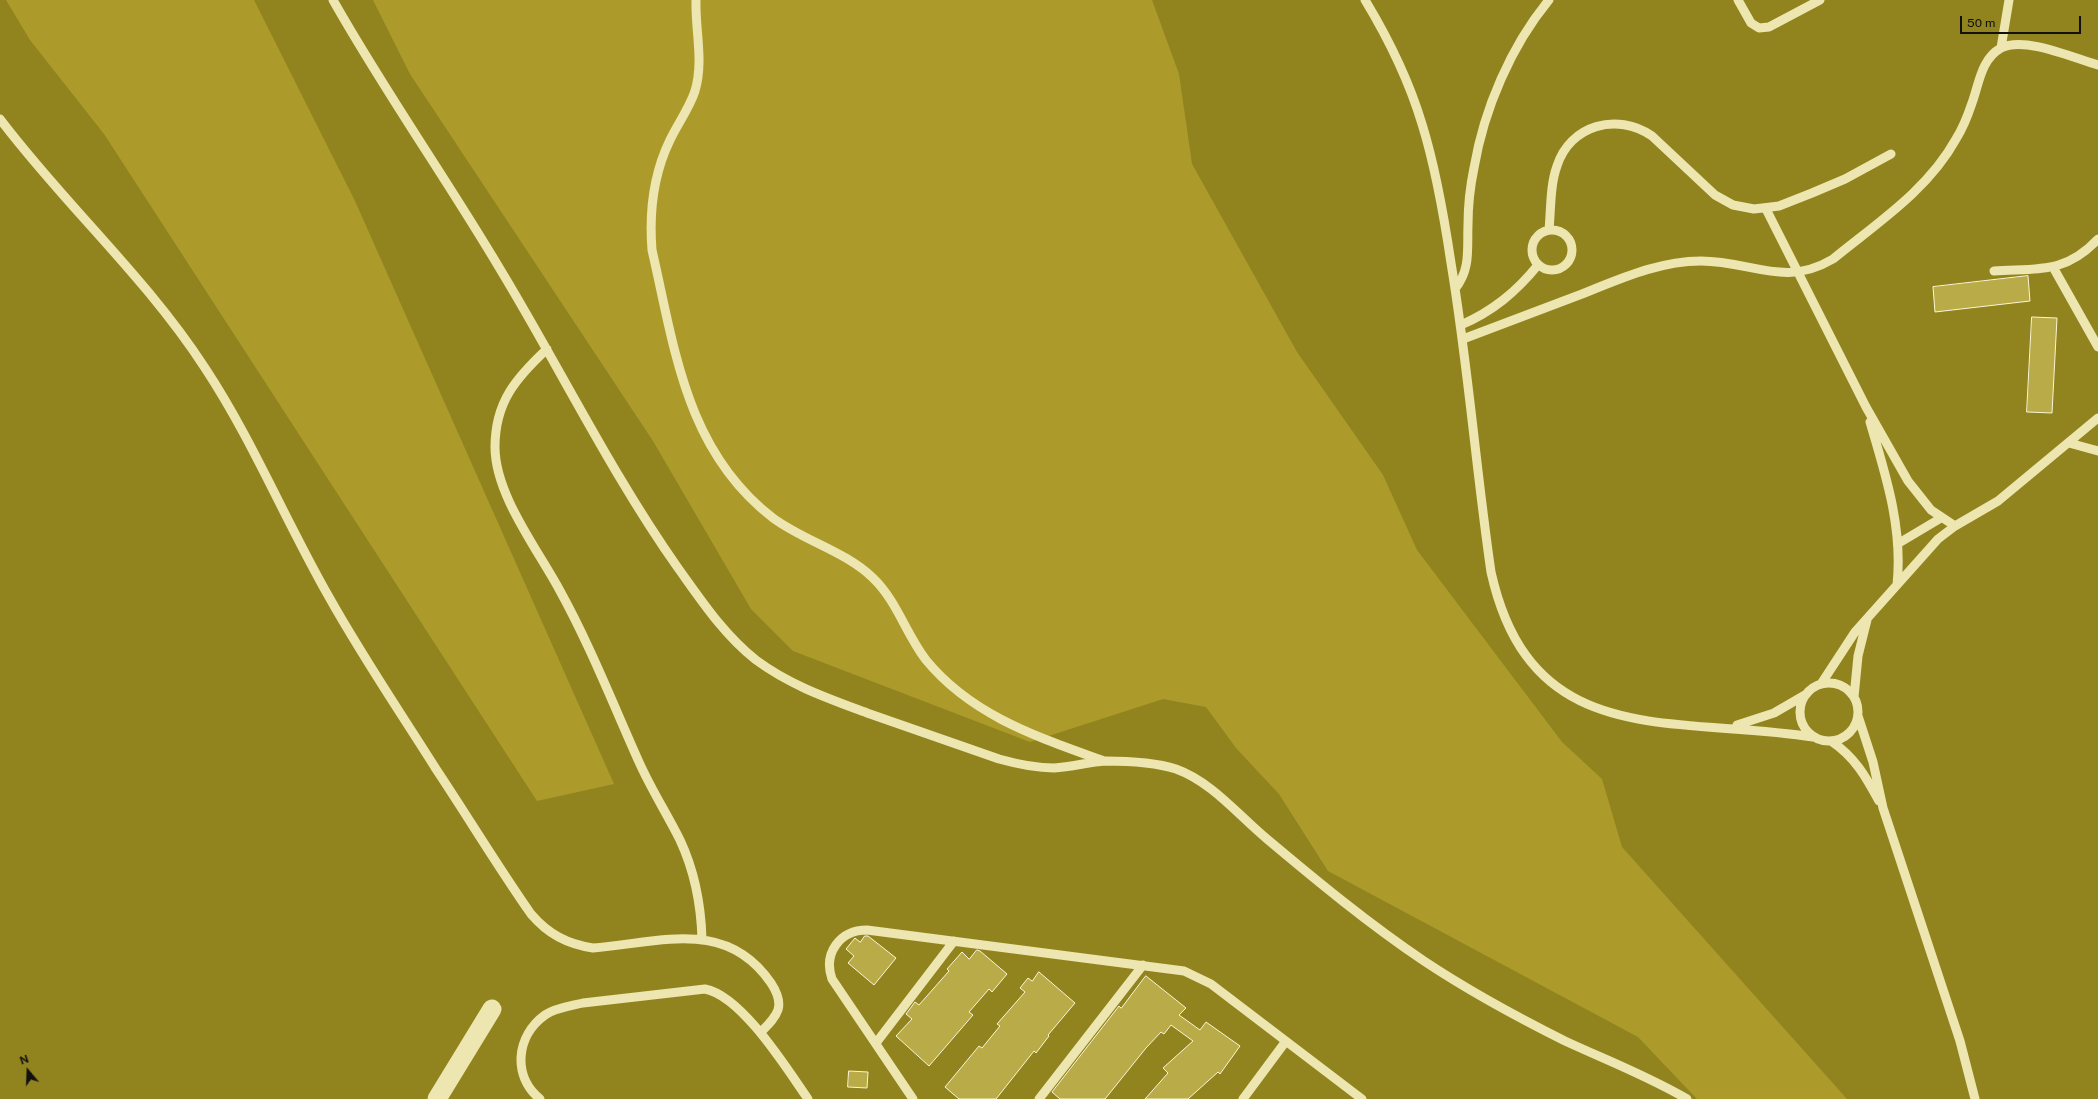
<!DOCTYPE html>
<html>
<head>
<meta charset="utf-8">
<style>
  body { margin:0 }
  #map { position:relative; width:2098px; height:1099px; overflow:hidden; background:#91841f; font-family:"Public Sans",sans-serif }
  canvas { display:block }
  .north { position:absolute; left:8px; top:1051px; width:40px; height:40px; -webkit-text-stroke:3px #91841f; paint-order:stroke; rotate:341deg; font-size:11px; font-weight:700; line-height:16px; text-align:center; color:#111 }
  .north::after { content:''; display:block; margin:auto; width:14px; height:18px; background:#111; clip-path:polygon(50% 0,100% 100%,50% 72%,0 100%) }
  .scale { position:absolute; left:1960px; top:16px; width:121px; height:18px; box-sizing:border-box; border:2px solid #111; border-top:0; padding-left:5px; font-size:12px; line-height:14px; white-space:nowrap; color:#111; -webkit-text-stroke:3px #91841f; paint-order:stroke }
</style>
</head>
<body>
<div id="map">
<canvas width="2098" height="1099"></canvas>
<div class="north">N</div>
<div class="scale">50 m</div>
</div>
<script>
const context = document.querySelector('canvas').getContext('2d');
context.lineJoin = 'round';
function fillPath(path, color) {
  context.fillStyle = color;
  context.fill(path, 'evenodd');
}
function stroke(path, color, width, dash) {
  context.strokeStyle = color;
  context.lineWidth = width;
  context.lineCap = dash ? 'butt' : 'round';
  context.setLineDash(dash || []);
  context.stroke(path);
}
const green = new Path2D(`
  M6,0h248l101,201 259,583 -77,17 -433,-667 -74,-94z
  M373,0h779l27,74 13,90 105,188 86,123 34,75 145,192 40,37 20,68 225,252h-150l-59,-62 -310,-166 -49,-77 -43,-46 -30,-41 -43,-8 -133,43 -237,-91 -42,-42 -98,-168 -243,-367z`);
const building = new Path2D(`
  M2028,276l2,25 -95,11 -2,-25z
  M2032,317l25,1 -5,95 -25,-1z
  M865,936h3l28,22 -22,27 -26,-22 6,-7 -8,-7 9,-11 5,4z
  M977,950l3,1 27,23 -15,18 -3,-3 -20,23 4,3 -44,51 -33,-30 16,-17 -6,-5 9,-12 4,3 30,-34 -2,-2 15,-17 7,7z
  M1039,972l36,31 -27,32 1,1 -13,17 -2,-2 -38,48h-37l-14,-12 34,-41 3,2 18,-22 -3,-2 28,-32 -5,-4 8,-10 4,3z
  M1146,976l40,32 -7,7 21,15 6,-8 34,24 -20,28 -2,-2 -30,27h-43l23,-26 -5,-5 30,-27 -22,-16 -7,9 -3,-2 -15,16 -41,51h-45l-8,-7 67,-86 2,2z
  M849,1071l19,1 -1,16 -19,-1z`);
const service = new Path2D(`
  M333,0c52,92 113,178 167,269 60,99 111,204 178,299 23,32 46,67 78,92 35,26 74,39 114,54 43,15 86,30 129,45 18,5 36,9 55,9 18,-1 35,-6 51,-7 23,0 49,1 71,8 36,13 62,46 91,70 50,42 102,85 157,122 45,30 93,56 141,80 41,19 83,35 122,58
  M696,0c-1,30 8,61 -1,91 -6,18 -17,32 -25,49 -17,35 -21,72 -18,110 23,100 34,201 121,268 31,23 72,33 100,60 24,23 33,56 53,82 46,56 112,77 178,101
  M1365,0c23,38 44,81 57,124 14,45 22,92 29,139 17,102 25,206 40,309 40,180 182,143 322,165
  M1738,0l13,23 8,5 10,-1 51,-27
  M2001,48l8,-48
  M0,119c65,86 145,157 205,249 47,71 81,154 124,229 33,59 71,115 107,172 32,48 62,98 95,145 17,20 36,30 62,34 66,-5 133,-31 178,35 15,23 7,32 -10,49
  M1766,209l100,198 42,74 23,29 24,16
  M1532 250a20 20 0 1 1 40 0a20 20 0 1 1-40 0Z
  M1549,230c2,-21 1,-45 8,-64 13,-41 60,-54 95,-30l63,59 18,10 21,4 25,-3 33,-13 33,-14 46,-25
  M2053,267l45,80
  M1994,271c44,-3 71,3 104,-32
  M1455,289c16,-20 12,-40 13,-64 0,-19 2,-38 6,-57 10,-59 37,-122 75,-168
  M1461,325c32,-14 55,-33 77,-60
  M1463,339c39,-15 79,-30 119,-45 38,-15 77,-33 119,-33 51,0 83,27 132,-2 44,-36 95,-69 123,-120 7,-11 12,-24 16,-36 7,-19 9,-44 29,-55 24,-12 72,10 97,17
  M547,349c-31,29 -52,53 -52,98 0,47 41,100 64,142 31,56 54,115 80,173 12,27 28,52 41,78 15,32 21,65 22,99
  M1870,422c16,54 33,106 27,163
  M2069,443l29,8
  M1899,543l42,-25
  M1800 712a29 29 0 1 1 58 0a29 29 0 1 1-58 0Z
  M1821,684l34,-52 83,-93 17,-13 43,-25 100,-83
  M1854,697l4,-41 9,-36
  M1858,716l15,46 10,46 77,233 15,58
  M1737,725l37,-12 31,-18
  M1831,741c24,16 35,36 48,60
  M876,1043l78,-102
  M540,1099c-28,-23 -24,-63 5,-84 10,-7 26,-9 38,-12l122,-14c37,7 82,80 103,110
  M913,1099l-81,-120c-9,-26 8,-49 35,-49l317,41 27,13 151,115
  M1039,1099l104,-134
  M1243,1099l43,-58`);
const minor = new Path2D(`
  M437,1099l55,-90`);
fillPath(green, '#ac9b2b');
fillPath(building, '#b9ab47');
stroke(building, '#faf5d6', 1);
stroke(service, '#ede6b0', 9);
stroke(minor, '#ede6b0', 19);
</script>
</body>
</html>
